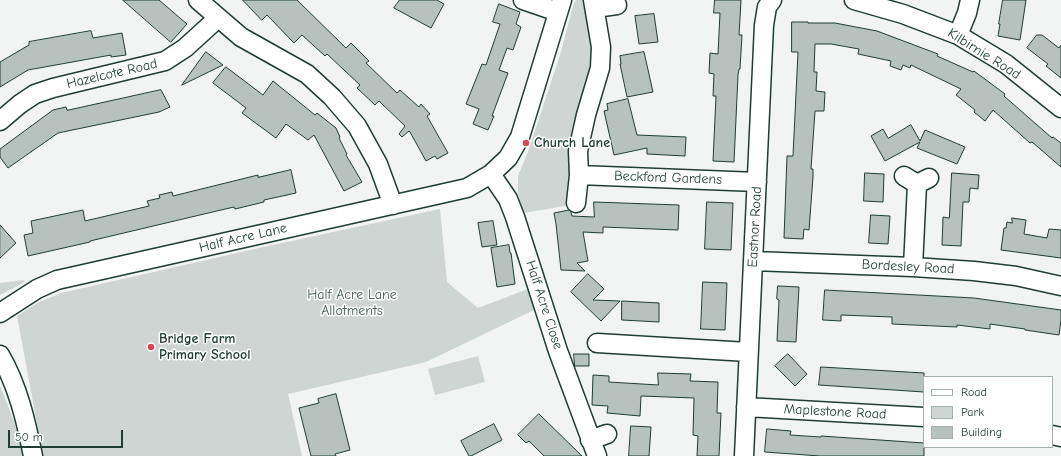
<!DOCTYPE html>
<html>
<head>
<meta charset="utf-8">
<style>
  body { margin:0 }
  #map { position:relative; width:1061px; height:456px; overflow:hidden; background:#f2f3f3; font-family:"Comic Neue",sans-serif }
  canvas { display:block }
  .legend { position:absolute; left:923px; top:376px; width:130px; height:72px; box-sizing:border-box; background:#fff; border:1px solid #a5b1ae; margin:0; padding:5px 7px; list-style:none; font-size:12px; color:#1f3d34 }
  .legend li { display:flex; align-items:center; gap:8px; height:20px }
  .legend b { width:20px; border:1px solid #a5b1ae }
  .scale { position:absolute; left:8px; top:430px; width:115px; height:18px; box-sizing:border-box; border:2px solid #1f3d34; border-top:0; padding-left:5px; font-size:12px; line-height:14px; white-space:nowrap; color:#1f3d34; -webkit-text-stroke:3px #fff; paint-order:stroke }
</style>
</head>
<body>
<div id="map">
<canvas width="1061" height="456"></canvas>
<ul class="legend">
<li><b style="height:5px;background:#fff"></b>Road</li>
<li><b style="height:11px;background:#ced5d3"></b>Park</li>
<li><b style="height:11px;background:#b7c1bd"></b>Building</li>
</ul>
<div class="scale">50 m</div>
</div>
<script>
const context = document.querySelector('canvas').getContext('2d');
context.lineJoin = 'round';
function fillPath(path, color) {
  context.fillStyle = color;
  context.fill(path, 'evenodd');
}
function stroke(path, color, width, dash) {
  context.strokeStyle = color;
  context.lineWidth = width;
  context.lineCap = dash ? 'butt' : 'round';
  context.setLineDash(dash || []);
  context.stroke(path);
}
function label(font, color, halo, rows, align = 'center') {
  context.font = font + ' "Comic Neue",sans-serif';
  context.lineWidth = 3;
  context.setLineDash([]);
  context.textBaseline = 'middle';
  context.strokeStyle = halo;
  context.fillStyle = color;
  for (const [text, x, y, turn = 0] of rows) {
    context.save();
    context.translate(x, y);
    context.rotate((+turn || 0) * Math.PI / 180);
    context.textAlign = isNaN(turn) ? turn : align;
    if (halo) context.strokeText(text, 0, 0);
    context.fillText(text, 0, 0);
    context.restore();
  }
}
const green = new Path2D(`
  M576,0h10l10,42 -25,163 -48,8 -5,-21v-16l11,-27 31,-94 13,-49z
  M440,209l7,73 31,26 50,-19 6,21 -108,52 -138,32 14,62h-259l-26,-140 20,-13 24,-10 198,-45z
  M24,280l1,2 -25,13v-12z
  M478,356l7,26 -50,13 -7,-26z
  M0,386c10,23 18,46 24,70h-24z`);
const building = new Path2D(`
  M123,0h36l28,24 -16,18z
  M243,0h54l49,48 5,-5 18,18 -3,2 31,30 3,-3 19,17 2,-3 9,10 -3,2 21,37 -11,6 -2,-3 -9,5 -16,-29 -1,-1 -7,6 -3,-3 6,-8 -26,-25 -4,4 -18,-17 3,-3 -33,-31 -2,2 -23,-21 -8,8 -27,-28 -5,5z
  M400,0h37l7,4 -13,24 -37,-20z
  M715,0h26l-2,35h3l-2,34h-1l-1,6 -4,87 -21,-1 3,-65h-3l1,-22 -5,-1 1,-20 8,1 2,-41h-6z
  M1003,0h23l-6,40 -22,-4 2,-12h-1z
  M499,4l21,8 -4,12 5,3 -8,23 -6,-2 -8,22 9,3 -16,43h2l-6,14 -15,-6 6,-15 -13,-5 16,-40 4,1 14,-41 -7,-2z
  M654,14l4,28 -19,2 -4,-28z
  M792,22h16v1h27l42,8 61,23 -1,2 36,16 1,-1 31,23 -1,2 48,42 1,-1 8,6v24l-29,-25 -2,1 -37,-33 -8,11 -11,-9 1,-2 -19,-15 5,-6 -50,-24 -1,3 -7,-3 -2,5 -11,-4 1,-5 -33,-7 1,-5 -28,-5h-16l-1,28h3l-1,19 9,1 -1,19h-9l-4,58h2v8l-4,53 -5,-1 -1,10 -19,-1 3,-82h6l5,-104h-6z
  M91,31l2,7 29,-5 4,22 -15,2v-2l-83,15 -28,17v-25l29,-17v-3z
  M1037,35h5l17,13 2,-3v33l-15,-12 2,-2 -21,-16z
  M206,52l17,13 -41,20z
  M644,52l9,40 -26,5 -7,-33h1l-1,-8z
  M226,67l37,28 10,-14 42,34 2,-2 19,15 4,9 -1,1 8,16 -1,1 16,27 -18,9 -30,-56 -6,5 -22,-16 -10,14 -34,-25 4,-5 -33,-25z
  M161,90l9,17 -11,5 -101,21 -50,35 -8,-11v-8l53,-39 13,-3 1,3z
  M628,99l9,36 49,2 -1,19 -38,-2v-6l-33,7 -10,-44 4,-1 -1,-6z
  M911,125l9,16 5,-11 40,17 -8,17 -40,-16 3,-6 -35,19 -14,-25 12,-7 5,9z
  M291,170l5,23 -32,7v2l-29,7 -1,-2 -30,7 -114,27v1l-62,14 -4,-21 9,-2 -2,-12 52,-11 2,11 64,-15 -2,-5 13,-3 -1,-3 13,-3 1,4 85,-21v2z
  M865,173l19,1 -1,28 -19,-1z
  M952,173l27,2 -1,14 -8,-1 -1,14h-6l-2,44 -19,-1 1,-28 6,1z
  M594,202l85,3 -1,25 -75,-3v6l-20,-1 5,29 -11,2 8,8 -24,-1 -5,-46 -2,-11 15,-3 2,2 1,4 22,1z
  M707,202l26,1 -2,47 -26,-1z
  M871,215l19,1 -2,28 -19,-1z
  M1012,218l14,2 -2,14 23,4 2,-9 12,1v28l-60,-8 3,-22h2l1,-6 5,1z
  M493,221l4,24 -15,2 -4,-24z
  M0,225l16,18 -16,15z
  M509,245l1,8h1l4,31 -18,3 -6,-39z
  M588,274l16,15 -11,11 27,1 -19,20 -30,-29z
  M703,282l24,1 -2,47 -24,-1z
  M778,286l21,1 -3,55 -19,-1 2,-41 -2,-1z
  M825,290l149,8 87,12v10l-2,15 -34,-5v-1l-35,-5v5l-33,-4v2l-65,-3v-7l-51,-2v6l-18,-1z
  M622,301l37,2v19l-37,-2z
  M574,354h15v12h-14z
  M788,354l19,20 -12,12 -20,-20z
  M821,367l103,6v19l-105,-7z
  M658,373l33,1 -1,7 28,1 -1,31h4l-2,43h-22l1,-20 -5,-1 1,-37 -53,-2 -1,20 -33,-3 1,-7 -16,-1 1,-30 16,1v6l49,3z
  M336,394l14,56 -15,4 1,2h-25l-12,-48 20,-5 -1,-4z
  M539,414l43,42h-38l-15,-15 -3,2 -8,-8z
  M494,424l8,16 -31,16h-2l-8,-15z
  M631,426l20,1 -2,29h-20z
  M767,429l24,2 -1,4 31,2v-1l103,7v13h-104l-55,-4z`);
const minor = new Path2D(`
  M198,0l43,37 66,37 25,23 25,29 21,38 15,41
  M523,0l35,12
  M593,0l8,47 -1,21 -14,47 -8,36 1,24 178,7
  M854,0l49,14 55,21 48,29 55,44
  M595,8l22,-3
  M958,35l9,-22 3,-13
  M0,121l20,-17 15,-10 18,-6 112,-27 20,-13 33,-30
  M491,174l17,25 7,18 43,134 39,105
  M904,176l13,8 12,-6
  M576,203l3,-28
  M753,261l160,6 61,4 42,5 45,10
  M913,267l4,-83
  M0,313l37,-24 20,-9 410,-92 24,-14 17,-16 12,-21 42,-137
  M597,343l151,9
  M0,355c18,31 26,66 33,101
  M746,407l178,10
  M1052,435l9,2
  M590,440l17,-6
  M744,456l20,-431 3,-18 5,-7`);
const markers = [
  [526,143,4,"#d1495b"],
  [151,347,4,"#d1495b"]
];
const streetNames = [
  ["Kilbirnie Road",984,54,32],
  ["Hazelcote Road",112,74,-13],
  ["Beckford Gardens",668,178,2],
  ["Eastnor Road",755,227,-87],
  ["Half Acre Lane",243,238,-13],
  ["Bordesley Road",908,267,3],
  ["Half Acre Close",544,305,72],
  ["Maplestone Road",835,412,3]
];
const poiNames = [
  ["Church Lane",534,143],
  ["Bridge Farm",159,339],
  ["Primary School",159,355]
];
const parkNames = [
  ["Half Acre Lane",352,295],
  ["Allotments",352,311]
];
fillPath(green, '#ced5d3');
fillPath(building, '#b7c1bd');
stroke(building, '#1f3d34', 1);
stroke(minor, '#1f3d34', 21);
stroke(minor, '#fff', 18);
for (const [x, y, r, color] of markers) {
  const dot = new Path2D();
  dot.arc(x, y, r, 0, 2 * Math.PI);
  context.fillStyle = color;
  context.fill(dot);
  stroke(dot, '#fff', 1.5);
}
label('14px', '#1f3d34', '#fff', streetNames);
label('bold 14px', '#1f3d34', '#fff', poiNames, 'left');
label('14px', '#425b54', '#fff', parkNames);
</script>
</body>
</html>
